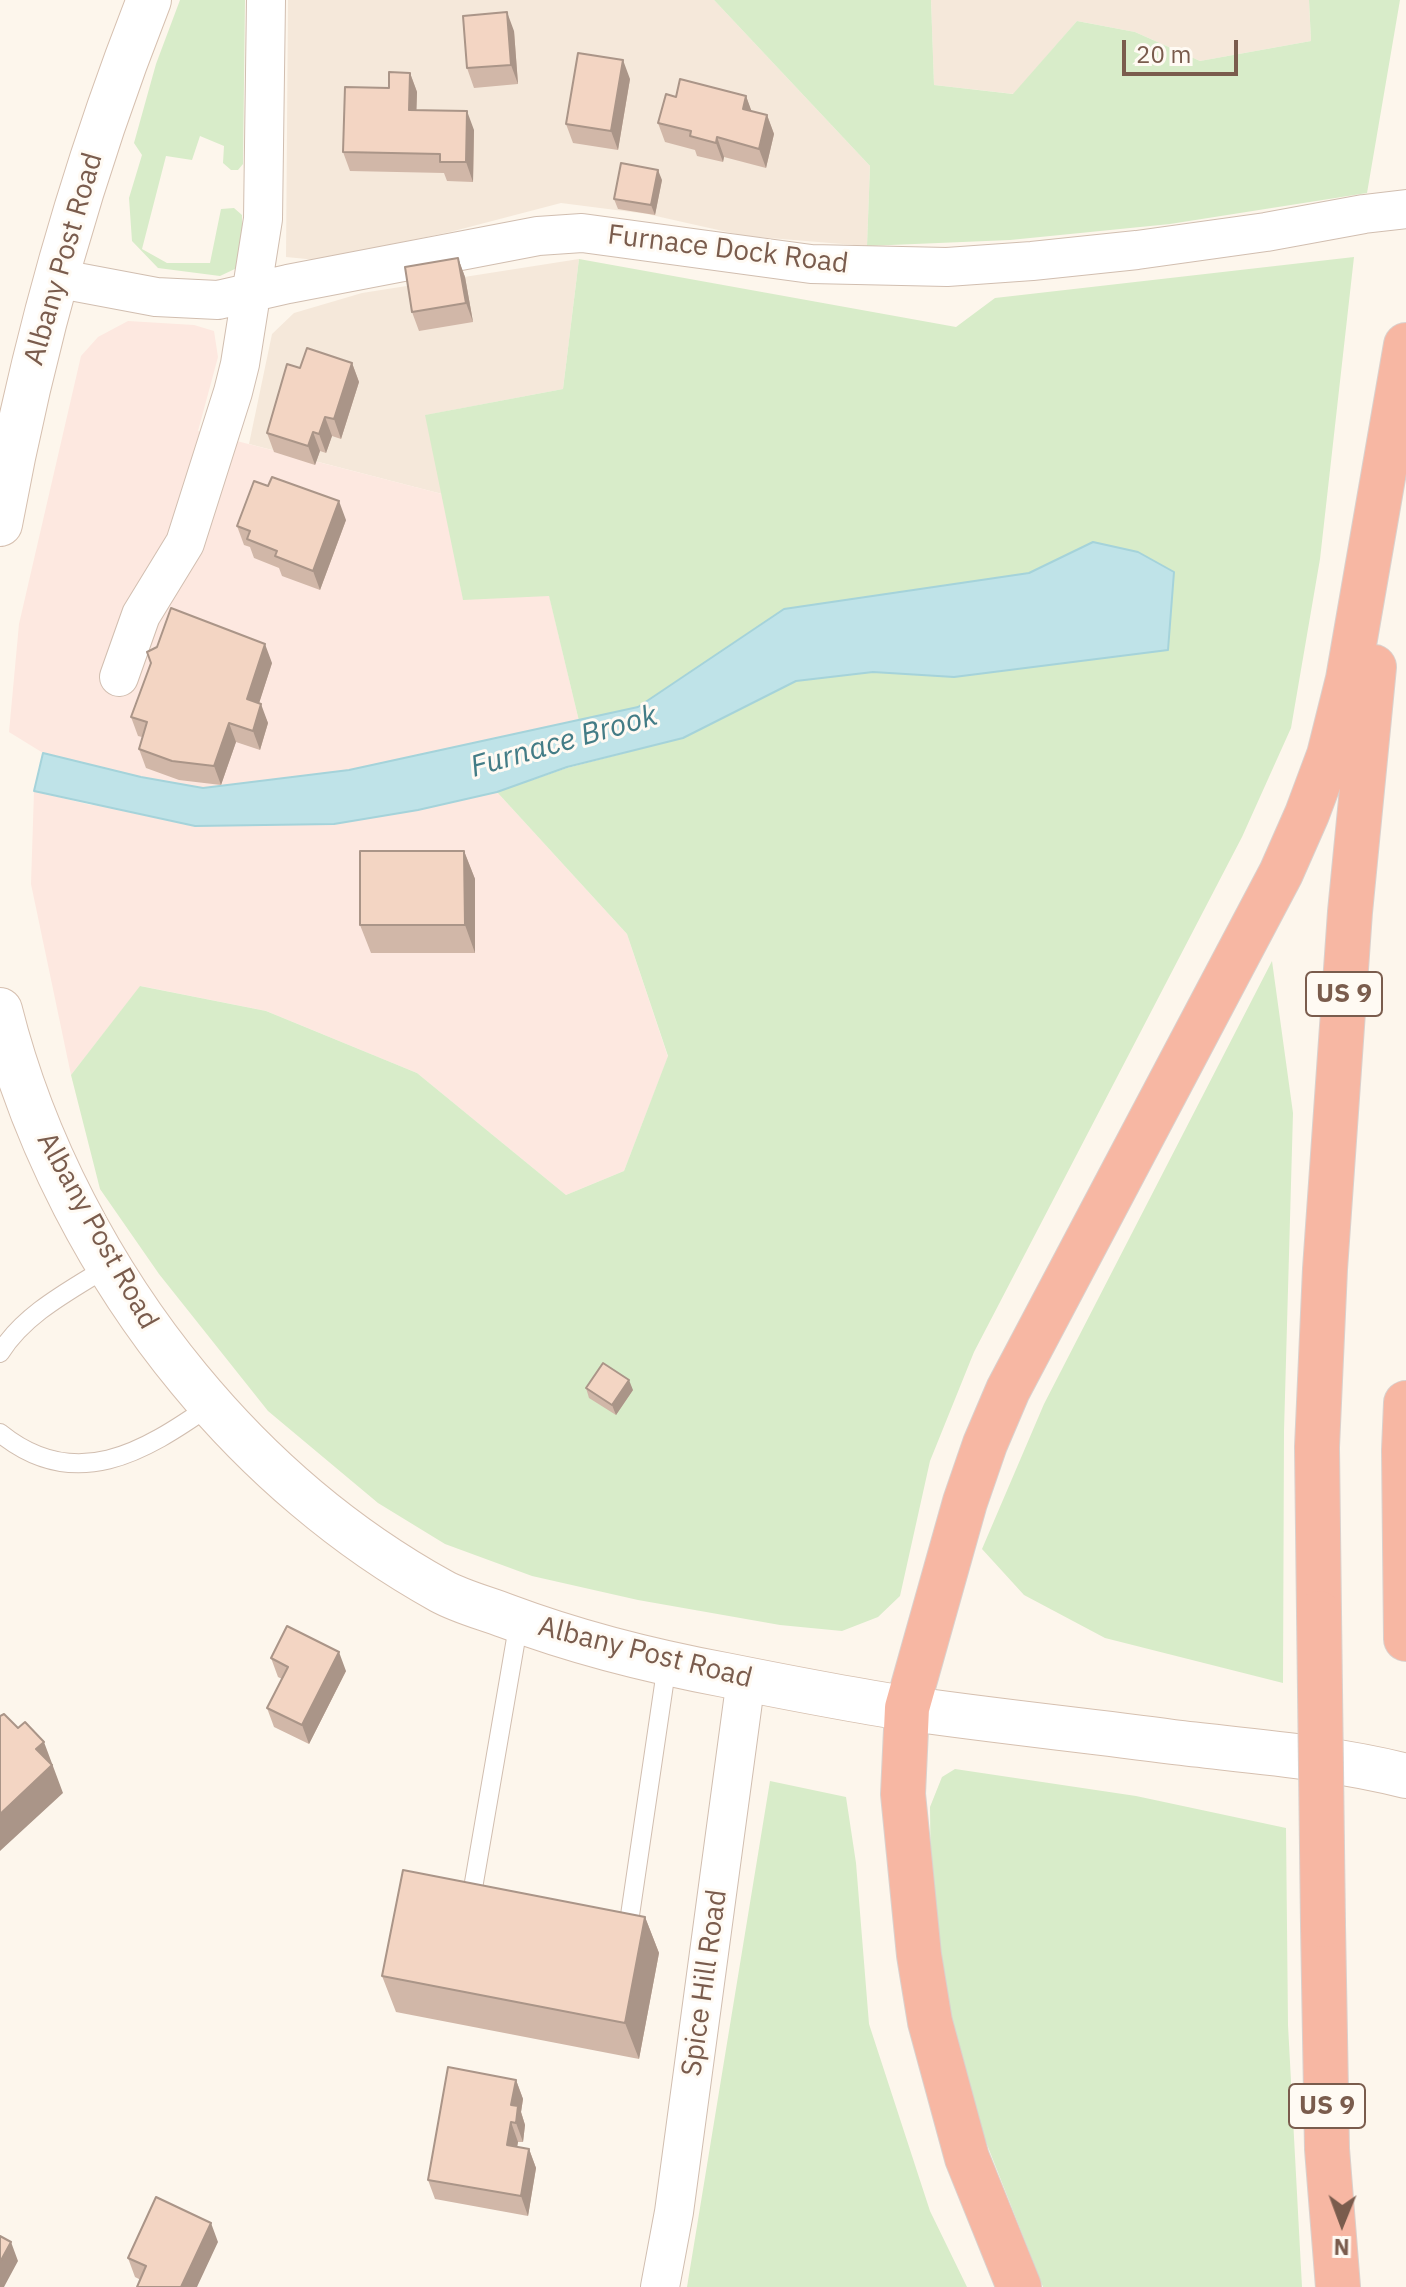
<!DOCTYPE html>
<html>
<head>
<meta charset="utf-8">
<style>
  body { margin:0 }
  #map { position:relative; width:1406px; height:2287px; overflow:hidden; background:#fdf6ec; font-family:"IBM Plex Sans",sans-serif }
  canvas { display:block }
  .north { position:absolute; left:1302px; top:2183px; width:80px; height:80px; -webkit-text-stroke:6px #fffaf3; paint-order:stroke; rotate:181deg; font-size:22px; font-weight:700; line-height:32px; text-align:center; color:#7a5c4d }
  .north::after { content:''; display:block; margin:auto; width:28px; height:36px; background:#7a5c4d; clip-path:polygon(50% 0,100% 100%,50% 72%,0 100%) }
  .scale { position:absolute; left:1122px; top:40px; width:116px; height:36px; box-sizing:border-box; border:4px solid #7a5c4d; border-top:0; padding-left:10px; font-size:24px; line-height:28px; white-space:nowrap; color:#7a5c4d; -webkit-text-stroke:6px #fffaf3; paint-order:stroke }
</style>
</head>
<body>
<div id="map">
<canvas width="1406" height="2287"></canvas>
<div class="north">N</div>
<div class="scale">20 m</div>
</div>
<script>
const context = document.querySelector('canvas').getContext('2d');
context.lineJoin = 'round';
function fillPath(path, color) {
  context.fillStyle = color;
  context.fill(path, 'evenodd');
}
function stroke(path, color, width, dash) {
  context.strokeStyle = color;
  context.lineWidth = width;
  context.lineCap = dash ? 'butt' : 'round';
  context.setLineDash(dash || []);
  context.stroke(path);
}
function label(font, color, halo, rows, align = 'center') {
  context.font = font + ' "IBM Plex Sans",sans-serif';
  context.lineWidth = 6;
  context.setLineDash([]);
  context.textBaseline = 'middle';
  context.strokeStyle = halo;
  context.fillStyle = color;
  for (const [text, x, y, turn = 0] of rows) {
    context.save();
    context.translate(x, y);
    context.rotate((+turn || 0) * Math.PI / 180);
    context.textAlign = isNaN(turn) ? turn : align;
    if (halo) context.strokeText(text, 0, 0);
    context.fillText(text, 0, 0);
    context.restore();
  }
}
const residential = new Path2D(`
  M288,0h426l156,166 -3,80 -122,-10 -98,-22 -86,-11 -111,29 -133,28 -31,-3z
  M931,0h378l2,41 -111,20 -65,-29 -58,-11 -63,73 -80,-9z
  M579,259l-16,130 -137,26 16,79 -193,-50 23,-110 22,-21 68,-20z`);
const commercial = new Path2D(`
  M128,321l66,4 20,6 4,26 -20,74 244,63 21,105 86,-4 30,126 -230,49 -145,18 -63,-11 -98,-24 -34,-21 10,-108 62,-268 17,-19z
  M34,791l57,14 327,5 79,-18 130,142 41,123 -44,114 -58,24 -149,-122 -151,-62 -125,-25 -70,89 -40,-191z`);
const green = new Path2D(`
  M180,0h65l-2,164 -5,6h-7l-8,-7 1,-17 -24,-10 -8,24 -26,-4 -24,93 25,14h43l11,-54 13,-1 8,7v41l-5,12 -17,8 -62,-8 -26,-27 -3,-43 13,-43 -8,-12 22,-79z
  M714,0h217l3,85 79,9 64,-73 58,11 65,29 111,-20 -2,-41h91l-33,193 -197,31 -160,16 -143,6 3,-80z
  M1354,257l-34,302 -29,169 -49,109 -268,515 -44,109 -30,135 -22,21 -36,14 -62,-6 -142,-25 -106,-24 -87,-32 -67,-41 -110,-92 -109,-137 -59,-85 -29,-114 69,-89 126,25 151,62 149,122 58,-24 44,-115 -41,-122 -130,-142 70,-24 116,-30 113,-57 77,-9 81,5 214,-27 -75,-108 -64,31 -245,36 -146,98 -59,14 -30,-125 -86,4 -38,-185 138,-26 16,-130 377,68 39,-29z
  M1272,961l21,152 -9,318 -1,252 -178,-45 -81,-43 -42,-46 62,-145z
  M955,1769l181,27 150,32 2,197 14,262h-259l-79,-201 -16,-74 -17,-123 -1,-82 12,-30z
  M770,1781l76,16 10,66 13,161 61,187 37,76h-280z`);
const water = new Path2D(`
  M1093,542l45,10 36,20 -6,78 -214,27 -81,-5 -77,9 -113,57 -116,29 -70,25 -79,18 -84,14 -139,2 -161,-35 9,-38 98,24 62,11 146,-18 289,-63 146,-98 245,-36z`);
const lane = new Path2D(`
  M0,1353c25,-40 71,-63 109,-87
  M0,1433c75,61 144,19 211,-28
  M479,1902l-4,-1 -3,-7 47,-273
  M618,1928l5,1 6,-7 38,-258`);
const street = new Path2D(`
  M55,278l101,19 62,3 70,-16 250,-48 44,-3 229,31 136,3 85,-6 105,-11 129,-18 98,-18 42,-5
  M119,677l22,-62 44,-72 48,-151 7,-28 23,-145 3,-219
  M660,2287l14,-75 72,-533`);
const secondary = new Path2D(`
  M0,524c33,-180 82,-354 149,-524
  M0,1010c33,132 102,264 189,369 70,85 156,159 252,212 20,11 44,17 65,25 72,27 144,45 219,59 60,12 120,24 180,33 89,13 179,22 268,34 76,9 160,15 233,34`);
const highway = new Path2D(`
  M1406,1403l-2,47 2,189
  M1319,1613l-2,-166 8,-178 25,-357 24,-245
  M1323,1925l4,224 11,138
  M1019,2287l-52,-129 -37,-136 -11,-67 -16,-161 4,-86 58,-206 20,-58 23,-54 273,-517 26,-59 22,-59 19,-76 58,-334`);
const highwayBridge = new Path2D(`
  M1319,1613l4,312`);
const wall = new Path2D(`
  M514,31l4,53 -44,4 -7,-20z
  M410,73l7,19 -1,18 58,20 -1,52 -26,-1 -3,-8 -94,-2 -7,-19 46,-64z
  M630,79l-12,71 -45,-7 -7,-19z
  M746,96l5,15 16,4 7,19 -8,34 -42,-11 -1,5 -26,-6 -2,-6 -30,-8 -7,-19 18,-26z
  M662,180l-7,35 -37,-6 -4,-10z
  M458,258l7,19 8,45 -54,9 -7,-19z
  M352,363l7,19 -18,57 -9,-3 -6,17 -6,-2 -5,14 -41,-13 -7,-19 33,-65z
  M346,520l-26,70 -38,-14 -3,-8 -25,-10 -4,-11 -6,-2 -7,-19z
  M147,652l125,11 -13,40 9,20 -8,27 -24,-8 -15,43 -42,-5 -33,-12 -7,-19 3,-12 -4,-1 -7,-19 20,-53z
  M464,851l11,28v74h-104l-11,-28z
  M586,1388l47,2 -17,25 -27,-17z
  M271,1658l75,13 -37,73 -35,-17 -7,-19 15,-29 -4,-2z
  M645,1917l14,36 -20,106 -243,-47 -14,-36z
  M516,2080l7,19 -2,13 4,13 -2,17h-5l-1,5 12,2 7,19 -8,48 -93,-17 -7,-19z
  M218,2242l-77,38 -6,-3 -7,-19z`);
const shadedWall = new Path2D(`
  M507,12l7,19 4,53 -7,-19z
  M623,60l7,19 -12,71 -7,-19z
  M410,73l7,19 -1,37 -7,-19z
  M746,96l7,19 -10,-6z
  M467,111l7,19 -1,52 -7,-20z
  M767,115l7,19 -8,34 -7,-19z
  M717,137l7,20 -1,5 -7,-19z
  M658,170l4,10 -7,35 -4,-10z
  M458,258l7,19 8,45 -7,-19z
  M352,363l7,19 -18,57 -7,-20z
  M325,417l7,19 -6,17 -7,-19z
  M313,432l7,19 -5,14 -7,-19z
  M339,501l7,19 -26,70 -7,-19z
  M265,644l7,19 -18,56 -7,-20z
  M261,704l7,19 -8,27 -7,-19z
  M229,723l7,19 -15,43 -7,-19z
  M464,851l11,28v74l-10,-28z
  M629,1380l4,10 -17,25 -4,-10z
  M339,1652l7,19 -37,73 -7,-19z
  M44,1742l19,51 -63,58v-37l36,-65z
  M645,1917l14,36 -20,106 -14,-36z
  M516,2080l7,19 -2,13 4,13 -2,17 -7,-19 -5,-18z
  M511,2122l7,20 -4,22 -7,-19z
  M529,2149l7,19 -8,48 -7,-20z
  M211,2223l7,19 -21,45h-16z
  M11,2242l7,19 -14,26h-4v-25z`);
const building = new Path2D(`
  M507,12l4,53 -44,3 -4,-52z
  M578,53l45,7 -12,71 -45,-7z
  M389,72l21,1 -1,37 58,1 -1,51h-26v-8l-97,-2 2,-65 44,1z
  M680,79l66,17 -3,13 24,6 -8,34 -42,-12 -1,6 -26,-7 1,-5 -33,-8 8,-29 10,3z
  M621,163l37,7 -7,35 -37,-6z
  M458,258l8,45 -54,9 -7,-45z
  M307,348l45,15 -18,56 -9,-2 -6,17 -6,-2 -5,14 -41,-13 20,-69 13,4z
  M272,477l67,24 -26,70 -38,-15 2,-5 -30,-12 3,-8 -13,-5 17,-45 14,5z
  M171,608l94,36 -18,55 14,5 -8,27 -24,-8 -15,43 -42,-5 -33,-12 8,-27 -16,-5 20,-54 -4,-11 10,-5z
  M360,851h104l1,74h-105z
  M603,1363l26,17 -17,25 -26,-17z
  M287,1626l52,26 -37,73 -35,-17 21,-41 -17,-9z
  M4,1714l14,14 7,-6 19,20 -8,7 16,16 -52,49v-98z
  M403,1870l242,47 -20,106 -243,-47z
  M448,2067l68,13 -5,25 7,1 -2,17 -5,-1 -4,23 22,4 -8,47 -93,-16z
  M156,2197l55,26 -30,64h-44l9,-21 -18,-8z
  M0,2236l11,6 -11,20z`);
const shields = [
  [1344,994,76],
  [1327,2106,76]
];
const shieldNames = [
  ["US 9",1344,994],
  ["US 9",1327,2106]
];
const streetNames = [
  ["Furnace Dock Road",728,250,7],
  ["Albany Post Road",64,259,-74],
  ["Albany Post Road",97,1231,61],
  ["Albany Post Road",645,1653,14],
  ["Spice Hill Road",705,1983,-82]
];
const waterNames = [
  ["Furnace Brook",564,742,-16]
];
fillPath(residential, '#f5e8da');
fillPath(commercial, '#fde8e0');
fillPath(green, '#d8ecc9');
fillPath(water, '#bfe3e8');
stroke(water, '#a5d3da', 2);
stroke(lane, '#d1beb0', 20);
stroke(street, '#d1beb0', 40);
stroke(secondary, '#d6c0b0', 46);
stroke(highway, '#dad1cd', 46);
stroke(lane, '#fff', 18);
stroke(street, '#fff', 38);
stroke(secondary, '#fff', 44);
stroke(highway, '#f7b7a3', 44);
stroke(highwayBridge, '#dad1cd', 46, []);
stroke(highwayBridge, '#f7b7a3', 44);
fillPath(wall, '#d1b7a8');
fillPath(shadedWall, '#aa9588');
fillPath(building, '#f3d5c3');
stroke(building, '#aa9588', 2);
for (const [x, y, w] of shields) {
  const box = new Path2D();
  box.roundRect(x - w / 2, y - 22, w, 44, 6);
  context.fillStyle = '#fffaf3';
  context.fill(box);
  stroke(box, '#7a5c4d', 2);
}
label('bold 26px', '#7a5c4d', null, shieldNames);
label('28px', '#7a5c4d', '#fffaf3', streetNames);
label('italic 30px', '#437c86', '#fffaf3', waterNames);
</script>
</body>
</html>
